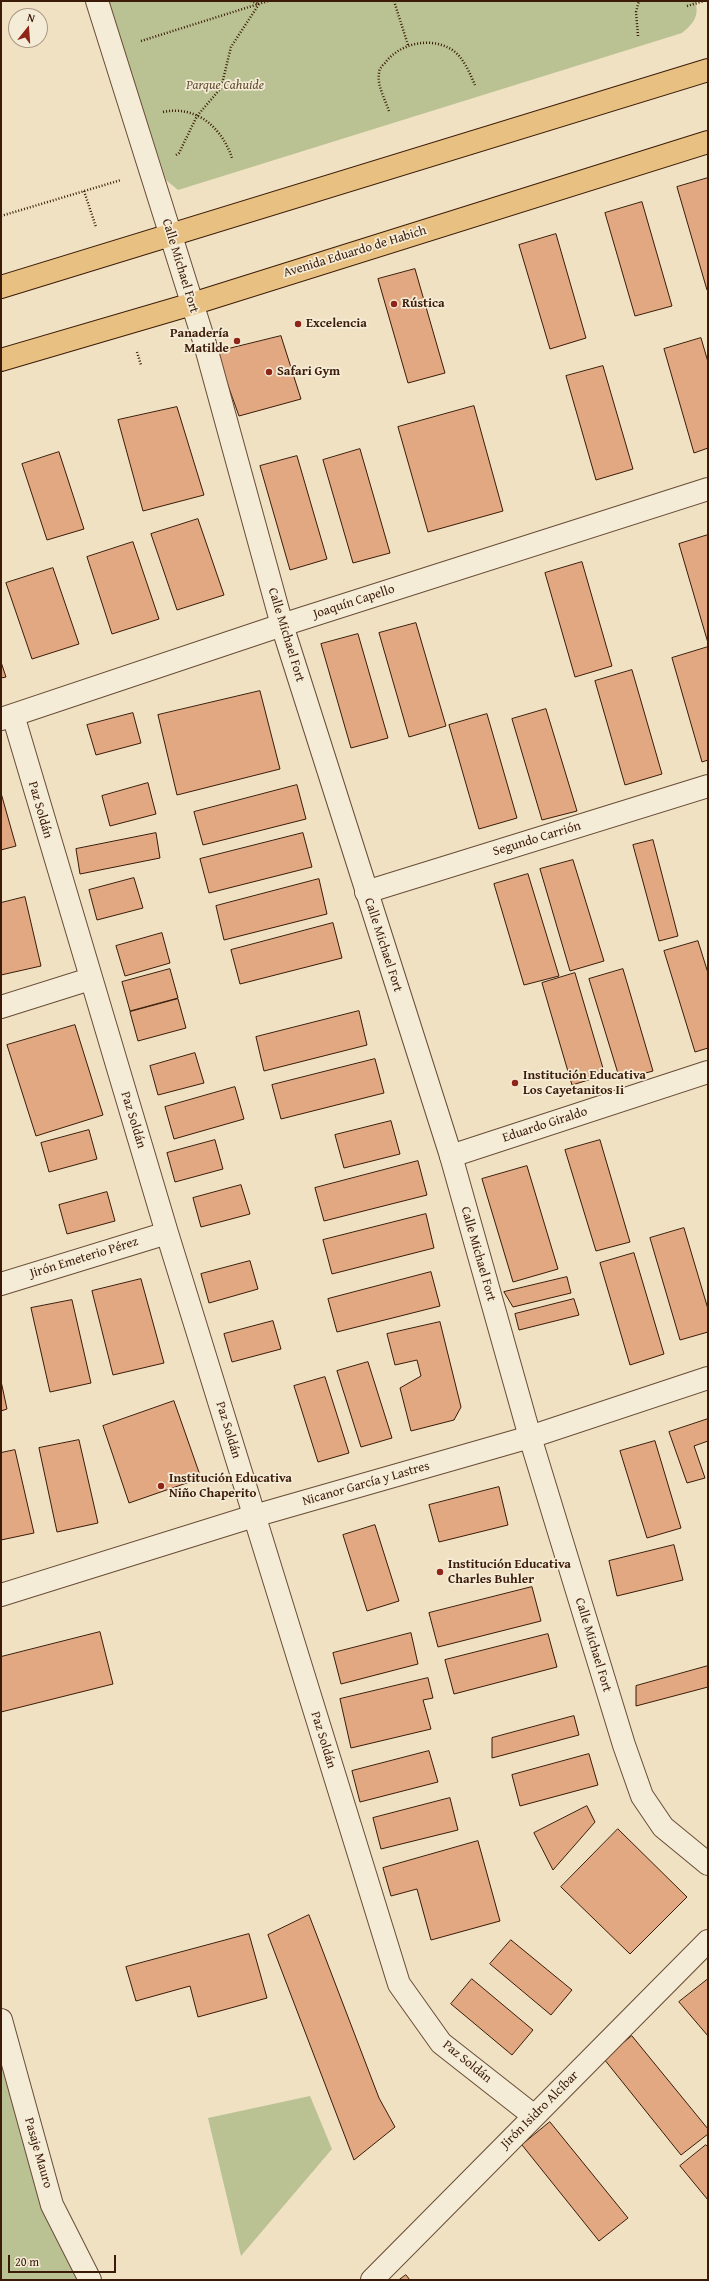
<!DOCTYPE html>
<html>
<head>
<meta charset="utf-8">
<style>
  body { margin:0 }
  #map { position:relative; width:709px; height:2281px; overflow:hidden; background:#efe1c2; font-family:"Gentium Book Plus",serif }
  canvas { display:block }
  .frame { position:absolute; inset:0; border:2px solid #3b1b08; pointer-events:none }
  .north { position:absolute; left:8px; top:8px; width:40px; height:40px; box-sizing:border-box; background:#f5ecd7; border:1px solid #ab9884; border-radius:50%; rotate:17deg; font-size:11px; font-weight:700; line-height:16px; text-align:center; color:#3b1b08 }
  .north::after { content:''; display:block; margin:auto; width:14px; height:18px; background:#8f2418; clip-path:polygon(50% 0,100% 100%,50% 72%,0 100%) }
  .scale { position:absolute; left:8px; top:2255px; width:108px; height:18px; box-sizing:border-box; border:2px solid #3b1b08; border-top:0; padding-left:5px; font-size:12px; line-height:14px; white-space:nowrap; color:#3b1b08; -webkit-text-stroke:3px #f5ecd7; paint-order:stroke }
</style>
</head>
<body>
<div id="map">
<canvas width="709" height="2281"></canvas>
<div class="frame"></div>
<div class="north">N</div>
<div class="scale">20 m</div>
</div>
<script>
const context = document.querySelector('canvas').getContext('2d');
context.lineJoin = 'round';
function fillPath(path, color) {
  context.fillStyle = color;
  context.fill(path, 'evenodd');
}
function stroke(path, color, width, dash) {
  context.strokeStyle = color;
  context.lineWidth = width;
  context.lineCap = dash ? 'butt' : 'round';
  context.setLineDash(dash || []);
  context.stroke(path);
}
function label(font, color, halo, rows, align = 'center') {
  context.font = font + ' "Gentium Book Plus",serif';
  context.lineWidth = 3.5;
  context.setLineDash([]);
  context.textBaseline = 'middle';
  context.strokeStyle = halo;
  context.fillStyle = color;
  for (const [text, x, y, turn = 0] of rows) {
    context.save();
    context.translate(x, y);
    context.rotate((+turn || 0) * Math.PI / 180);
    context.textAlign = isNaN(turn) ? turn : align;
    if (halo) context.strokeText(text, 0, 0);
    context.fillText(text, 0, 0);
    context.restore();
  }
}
const green = new Path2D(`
  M108,1h587c5,15 -2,23 -13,32l-504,157 -12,-10z
  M1,2020l51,185 38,75h-89z
  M310,2096l22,53 -91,107 -33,-138z`);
const building = new Path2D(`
  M708,178v112h-1l-30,-103z
  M642,202l30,104 -37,10 -30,-103z
  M556,234l30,104 -36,11 -31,-104z
  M415,269l30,104 -37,10 -30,-104z
  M281,336l20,63 -62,17 -23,-64z
  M701,338l7,24v86l-14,5 -30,-104z
  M603,366l30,103 -37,11 -30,-104z
  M474,406l29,105 -75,21 -30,-105z
  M177,407l27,88 -61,16 -25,-91z
  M360,449l30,104 -37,10 -30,-103z
  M59,452l25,77 -37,11 -25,-76z
  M297,456l30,103 -37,11 -30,-104z
  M198,519l26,76 -47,15 -26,-76z
  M708,535v108l-29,-99z
  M133,542l26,77 -47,15 -25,-77z
  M582,562l30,104 -37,11 -30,-104z
  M53,568l26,76 -47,15 -26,-76z
  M416,623l30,103 -37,11 -30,-104z
  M358,634l30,104 -37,10 -30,-104z
  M708,647v113l-6,2 -30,-104z
  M1,662l5,15 -5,1z
  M632,670l30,104 -37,11 -30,-104z
  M260,691l20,78 -103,26 -19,-80z
  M546,709l31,102 -35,9 -30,-101z
  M133,713l8,30 -45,12 -9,-30z
  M487,714l30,104 -38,11 -30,-104z
  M148,783l8,31 -46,12 -8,-30z
  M297,785l9,34 -103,26 -9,-33z
  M1,793l15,53 -15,4z
  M156,833l4,25 -80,16 -4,-25z
  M303,833l9,34 -103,26 -9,-34z
  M653,840l25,96 -19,5 -26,-96z
  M573,860l31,101 -34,10 -30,-102z
  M528,874l31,102 -35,9 -30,-101z
  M134,878l9,30 -46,12 -8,-30z
  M319,879l8,35 -103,26 -8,-34z
  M25,897l16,69 -40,9v-72z
  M333,923l9,35 -102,26 -9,-34z
  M162,933l8,30 -45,13 -9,-30z
  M698,941l10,32v75l-13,4 -31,-101z
  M170,969l8,29 -48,13 -8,-29z
  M623,969l30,102 -33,9 -31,-101z
  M575,973l30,102 -33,10 -30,-102z
  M178,999l8,29 -48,13 -8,-29z
  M359,1011l8,34 -103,26 -8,-34z
  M75,1025l28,90 -67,21 -29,-91z
  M195,1053l9,30 -46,12 -8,-29z
  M375,1059l9,34 -103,26 -9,-34z
  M235,1087l9,32 -70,20 -9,-32z
  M391,1121l9,33 -56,14 -9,-33z
  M89,1130l8,29 -48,13 -8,-29z
  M215,1140l8,29 -48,13 -8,-29z
  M600,1140l30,102 -34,9 -31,-101z
  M418,1161l9,34 -103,26 -9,-33z
  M527,1166l31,103 -45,13 -31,-103z
  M241,1185l9,29 -49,13 -8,-29z
  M107,1192l8,29 -48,13 -8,-29z
  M426,1214l8,34 -102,26 -9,-34z
  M684,1228l24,81v23l-28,8 -30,-102z
  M634,1253l30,101 -34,11 -30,-102z
  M250,1261l8,28 -49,14 -8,-29z
  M431,1272l9,34 -103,26 -9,-33z
  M567,1277l4,16 -58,14 -9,-15z
  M141,1279l23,84 -51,12 -21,-84z
  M574,1299l5,16 -60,15 -4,-16z
  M72,1300l19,83 -41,9 -19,-84z
  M273,1321l8,28 -49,13 -8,-28z
  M440,1322l21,85 -7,13 -43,11 -11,-43 21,-12 -4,-16 -22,5 -8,-31z
  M368,1362l24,76 -31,9 -24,-76z
  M325,1377l24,76 -31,9 -24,-76z
  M1,1381l6,28 -6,2z
  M174,1401l27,77 -72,25 -26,-77z
  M708,1419v22l-14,5 11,32 -18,5 -18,-51z
  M79,1440l19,83 -41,9 -18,-84z
  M655,1441l26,87 -34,10 -27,-87z
  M15,1450l19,83 -33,7v-87z
  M499,1487l9,38 -69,17 -10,-37z
  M375,1525l24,76 -32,10 -24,-76z
  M674,1545l9,35 -66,16 -8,-35z
  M532,1587l9,34 -103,26 -9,-34z
  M100,1632l13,52 -112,28v-55z
  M411,1633l7,31 -77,20 -8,-31z
  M548,1634l9,33 -103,27 -9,-34z
  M708,1666v21l-72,19v-20z
  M428,1678l5,20 -10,2 8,29 -80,19 -11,-49z
  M574,1716l5,19 -87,23v-20z
  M429,1751l9,31 -78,20 -8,-31z
  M589,1754l9,31 -78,21 -8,-31z
  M450,1798l8,32 -77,19 -8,-31z
  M587,1806l8,16 -42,48 -19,-37z
  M618,1829l69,68 -57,57 -69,-67z
  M478,1841l22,80 -69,19 -14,-51 -26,7 -8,-28z
  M309,1915l70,183 16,29 -41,33 -86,-225z
  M249,1934l18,64 -69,19 -8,-31 -54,15 -10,-34z
  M511,1940l61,50 -21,25 -61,-51z
  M472,1979l61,51 -21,25 -61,-51z
  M708,1979v57l-29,-34z
  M632,2036l76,93v5l-27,21 -77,-96z
  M550,2122l78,96 -29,23 -77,-96z
  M706,2145l2,2v53l-28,-34z
  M406,2275l4,5h-11z`);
const path = new Path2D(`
  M394,1l14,44
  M687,6l17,-5
  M638,36l-2,-24 3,-11
  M141,41l127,-40
  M389,111c-4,-12 -12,-25 -10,-38 0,-4 3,-7 6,-10 14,-19 43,-26 64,-15 14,7 20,24 26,37
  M163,112c34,-7 59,16 69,46
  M176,155l3,-2 18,-37 24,-28 10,-41 28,-43 -8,-3
  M84,191l12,36
  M1,216l120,-36
  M137,352l4,13`);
const minor = new Path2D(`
  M13,715l154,518 232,751 42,59 93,73
  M1,719l281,-94 426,-136
  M366,892l342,-106
  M1,1007l89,-28
  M451,1156l257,-84
  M1,1284l166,-51
  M1,1595l253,-79 276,-79 178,-59
  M1,2020l51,185 38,75`);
const tertiary = new Path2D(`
  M97,1l108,343 77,281 169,531 79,281 94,308 18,51 21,31 45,37
  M372,2280l336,-339`);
const primary = new Path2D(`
  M1,287l707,-217
  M1,360l191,-56 516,-162`);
const markers = [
  [394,304,4,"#8f2418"],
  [298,324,4,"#8f2418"],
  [237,341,4,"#8f2418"],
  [269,372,4,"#8f2418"],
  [515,1083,4,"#8f2418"],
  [161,1486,4,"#8f2418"],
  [440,1572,4,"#8f2418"]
];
const parkNames = [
  ["Parque Cahuide",225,86]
];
const streetNames = [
  ["Avenida Eduardo de Habich",355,252,-17],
  ["Calle Michael Fort",180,266,73],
  ["Joaquín Capello",354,602,-18],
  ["Calle Michael Fort",286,635,73],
  ["Paz Soldán",40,810,74],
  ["Segundo Carrión",537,839,-17],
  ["Calle Michael Fort",383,945,72],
  ["Paz Soldán",133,1120,73],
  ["Eduardo Giraldo",545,1125,-18],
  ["Calle Michael Fort",478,1254,74],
  ["Jirón Emeterio Pérez",84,1258,-17],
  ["Paz Soldán",228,1430,73],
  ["Nicanor García y Lastres",366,1484,-16],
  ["Calle Michael Fort",593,1645,73],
  ["Paz Soldán",323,1740,73],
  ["Paz Soldán",467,2062,39],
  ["Jirón Isidro Alcíbar",540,2110,-45],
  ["Pasaje Mauro",38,2153,74]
];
const poiNames = [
  ["Rústica",402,304],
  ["Excelencia",306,324],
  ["Panadería",229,334,"right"],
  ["Matilde",229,349,"right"],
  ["Safari Gym",277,372],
  ["Institución Educativa",523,1076],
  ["Los Cayetanitos Ii",523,1091],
  ["Institución Educativa",169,1479],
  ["Niño Chaperito",169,1494],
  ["Institución Educativa",448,1565],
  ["Charles Buhler",448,1580]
];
fillPath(green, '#bac293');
fillPath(building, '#e1a882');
stroke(building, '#3b1b08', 1);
stroke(minor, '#684c36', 24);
stroke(tertiary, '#684c36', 24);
stroke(primary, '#3b1b08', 24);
stroke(path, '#3b1b08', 2.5, [1, 2]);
stroke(minor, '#f5ecd7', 22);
stroke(tertiary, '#f5ecd7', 22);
stroke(primary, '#e8c081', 22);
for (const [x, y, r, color] of markers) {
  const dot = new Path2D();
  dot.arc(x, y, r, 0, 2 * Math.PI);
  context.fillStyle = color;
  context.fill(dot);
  stroke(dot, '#f5ecd7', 1.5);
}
label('italic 13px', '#614d32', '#f5ecd7', parkNames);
label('13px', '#3b1b08', '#f5ecd7', streetNames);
label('bold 13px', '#3b1b08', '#f5ecd7', poiNames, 'left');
</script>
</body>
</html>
